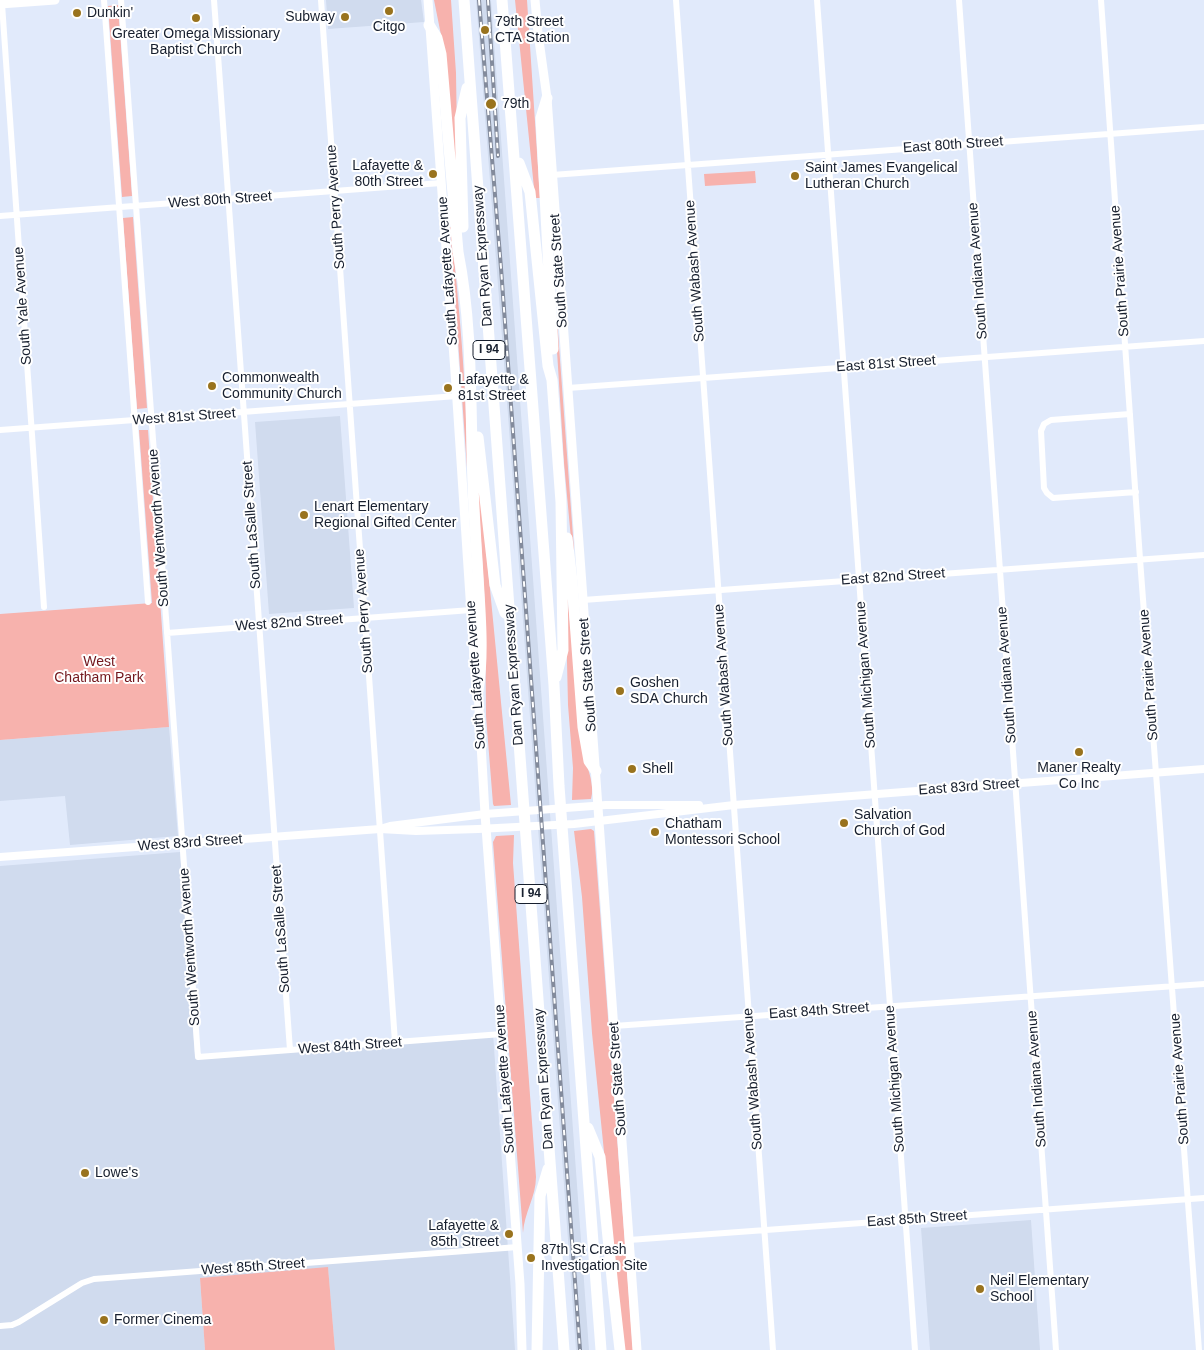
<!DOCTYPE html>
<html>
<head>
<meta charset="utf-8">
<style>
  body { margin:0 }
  canvas { display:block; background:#e1eafb }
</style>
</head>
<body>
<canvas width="1204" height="1350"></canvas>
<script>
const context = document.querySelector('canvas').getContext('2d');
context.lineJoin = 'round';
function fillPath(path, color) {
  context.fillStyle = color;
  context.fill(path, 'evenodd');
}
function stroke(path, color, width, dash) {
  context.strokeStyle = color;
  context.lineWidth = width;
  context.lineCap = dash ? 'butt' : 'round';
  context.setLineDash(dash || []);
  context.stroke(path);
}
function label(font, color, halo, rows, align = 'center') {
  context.font = font + ' Helvetica,sans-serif';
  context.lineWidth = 4;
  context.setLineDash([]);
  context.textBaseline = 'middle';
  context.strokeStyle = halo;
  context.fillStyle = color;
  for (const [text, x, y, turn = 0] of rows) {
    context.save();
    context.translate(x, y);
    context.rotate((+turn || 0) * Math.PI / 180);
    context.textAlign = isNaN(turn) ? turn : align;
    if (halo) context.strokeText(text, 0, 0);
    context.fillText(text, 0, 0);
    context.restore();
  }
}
const built = new Path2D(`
  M326,0h95l3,22 -96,7z
  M476,0h15l98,1350h-13l-68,-935z
  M340,416l14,192 -85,6 -14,-192z
  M169,727l9,109 -108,9 -5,-49 -65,5v-61z
  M180,852l15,203 298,-22 22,317h-180l-7,-82 -128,10 5,72h-205v-484z
  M1031,1220l9,130h-110l-9,-122z`);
const green = new Path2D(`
  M434,0h17l5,73 2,128 -13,-146z
  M515,0h12l13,198h-5z
  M118,5l14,191 -10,1 -14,-191z
  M755,171l1,12 -51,3 -1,-12z
  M133,217l14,191 -10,1 -14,-191z
  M450,227h1c8,80 16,160 16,241z
  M555,319h2l17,231h-2l-8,-87z
  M139,430h9l21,297 -169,13v-126l152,-11z
  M477,476h2l32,329 -17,1 -1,-2 -7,-88 -1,-110z
  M565,574l19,182c4,13 11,30 7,43l-19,1 1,-32 -5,-63z
  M591,829l3,2 39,519h-9l-32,-317 -10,-136 -8,-66z
  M514,835l-1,28 23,314c0,20 -12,36 -13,56l-30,-391 3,-6z
  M328,1267l7,83h-130l-5,-72z`);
const minor = new Path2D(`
  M104,0l44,602
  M121,0l77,1057 304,-23
  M214,0l76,1050
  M321,0l74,1042
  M676,0l97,1350
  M817,0l98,1350
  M959,0l97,1350
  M1101,0l39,559 59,791
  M2,4l42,603
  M552,175l652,-48
  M0,216l441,-33
  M568,388l636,-47
  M1130,414l-79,6 -7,4 -3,7 3,57 3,5 6,5 83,-6
  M0,430l457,-34
  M583,600l621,-45
  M167,633l304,-23
  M614,1026l590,-42
  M629,1240l575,-42
  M0,1326l12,-1 7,-3 63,-39 12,-4 424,-32`);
const tertiary = new Path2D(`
  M380,829l36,2 62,-2 96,-5 160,-19 470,-36
  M0,857l380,-28 10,-3 95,-12 121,-9h93`);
const secondary = new Path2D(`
  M428,0l28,386 19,286 3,19 7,123 35,470 2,66
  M535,0l3,33 9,65 90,1252
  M0,4l55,-4`);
const motorway = new Path2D(`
  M464,0l100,1350
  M502,0l52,685 5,101 42,564
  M429,25l8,13 4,16 17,198c15,76 12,154 15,231 1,36 4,73 6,110 2,32 4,66 -1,98
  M547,98l-6,20 12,231
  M519,163l11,29 18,174 4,14 9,122 2,148 -7,27
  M463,227l-3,-109 7,-30
  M478,437l17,148 10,28
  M567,538l5,43 11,146 6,34 7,10
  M588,1128l12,29 13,131 7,62
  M537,1350l3,-154 8,-27`);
const rail = new Path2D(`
  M479,0l22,268 79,1082
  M488,0l10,156`);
const markers = [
  [389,11,5,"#99731e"],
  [77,13,5,"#99731e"],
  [345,17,5,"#99731e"],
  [196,18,5,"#99731e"],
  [485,30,5,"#99731e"],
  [491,104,6,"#99731e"],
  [433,174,5,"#99731e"],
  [795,176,5,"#99731e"],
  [212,386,5,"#99731e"],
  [448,388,5,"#99731e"],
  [304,515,5,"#99731e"],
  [620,691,5,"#99731e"],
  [1079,752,5,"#99731e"],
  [632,769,5,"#99731e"],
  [844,823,5,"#99731e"],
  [655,832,5,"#99731e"],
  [85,1173,5,"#99731e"],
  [509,1234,5,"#99731e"],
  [531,1258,5,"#99731e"],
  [980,1289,5,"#99731e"],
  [104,1320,5,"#99731e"]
];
const shields = [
  [489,350,32],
  [531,894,32]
];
const shieldNames = [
  ["I 94",489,350],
  ["I 94",531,894]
];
const poiNames = [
  ["Dunkin'",87,13],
  ["Subway",335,17,"right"],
  ["79th Street",495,22],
  ["CTA Station",495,38],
  ["Citgo",389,27,"center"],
  ["Greater Omega Missionary",196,34,"center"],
  ["Baptist Church",196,50,"center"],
  ["79th",502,104],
  ["Lafayette &",423,166,"right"],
  ["80th Street",423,182,"right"],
  ["Saint James Evangelical",805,168],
  ["Lutheran Church",805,184],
  ["Commonwealth",222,378],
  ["Community Church",222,394],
  ["Lafayette &",458,380],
  ["81st Street",458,396],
  ["Lenart Elementary",314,507],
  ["Regional Gifted Center",314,523],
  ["Goshen",630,683],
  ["SDA Church",630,699],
  ["Maner Realty",1079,768,"center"],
  ["Co Inc",1079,784,"center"],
  ["Shell",642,769],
  ["Salvation",854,815],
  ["Church of God",854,831],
  ["Chatham",665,824],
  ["Montessori School",665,840],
  ["Lowe's",95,1173],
  ["Lafayette &",499,1226,"right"],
  ["85th Street",499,1242,"right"],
  ["87th St Crash",541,1250],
  ["Investigation Site",541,1266],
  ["Neil Elementary",990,1281],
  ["School",990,1297],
  ["Former Cinema",114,1320]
];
const streetNames = [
  ["East 80th Street",953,145,-4],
  ["West 80th Street",220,200,-4],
  ["South Perry Avenue",336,207,-94],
  ["Dan Ryan Expressway",483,256,-94],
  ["South Lafayette Avenue",448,271,-94],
  ["South State Street",559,271,-94],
  ["South Wabash Avenue",695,271,-94],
  ["South Indiana Avenue",978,271,-94],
  ["South Prairie Avenue",1120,271,-94],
  ["South Yale Avenue",23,306,-94],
  ["East 81st Street",886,364,-4],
  ["West 81st Street",184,417,-4],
  ["South LaSalle Street",252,525,-94],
  ["South Wentworth Avenue",159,528,-94],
  ["East 82nd Street",893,577,-4],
  ["South Perry Avenue",364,611,-94],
  ["West 82nd Street",289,623,-4],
  ["South Lafayette Avenue",476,675,-94],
  ["Dan Ryan Expressway",514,675,-94],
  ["South State Street",588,675,-94],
  ["South Wabash Avenue",724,675,-94],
  ["South Michigan Avenue",866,675,-94],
  ["South Indiana Avenue",1007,675,-94],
  ["South Prairie Avenue",1149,675,-94],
  ["East 83rd Street",969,787,-4],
  ["West 83rd Street",190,843,-4],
  ["South LaSalle Street",281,929,-94],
  ["South Wentworth Avenue",190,947,-94],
  ["East 84th Street",819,1011,-4],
  ["West 84th Street",350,1046,-4],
  ["South Lafayette Avenue",505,1079,-94],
  ["Dan Ryan Expressway",544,1079,-94],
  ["South State Street",618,1079,-94],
  ["South Wabash Avenue",753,1079,-94],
  ["South Michigan Avenue",895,1079,-94],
  ["South Indiana Avenue",1037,1079,-94],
  ["South Prairie Avenue",1180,1079,-94],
  ["East 85th Street",917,1219,-4],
  ["West 85th Street",253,1267,-4]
];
const parkNames = [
  ["West",99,662],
  ["Chatham Park",99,678]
];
fillPath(built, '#d0dbee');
fillPath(green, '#f7b2ad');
stroke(minor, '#fff', 6);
stroke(tertiary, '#fff', 8);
stroke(secondary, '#fff', 9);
stroke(motorway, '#fff', 11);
stroke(rail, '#838b9c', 4);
stroke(rail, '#fff', 2, [5.5]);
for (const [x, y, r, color] of markers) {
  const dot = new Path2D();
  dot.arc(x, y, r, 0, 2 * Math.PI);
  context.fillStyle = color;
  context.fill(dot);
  stroke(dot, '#fff', 2);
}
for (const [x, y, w] of shields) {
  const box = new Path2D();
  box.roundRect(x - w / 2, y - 9.5, w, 19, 4);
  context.fillStyle = '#fff';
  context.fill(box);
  stroke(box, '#171f2e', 1);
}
label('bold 12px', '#171f2e', null, shieldNames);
label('14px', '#171f2e', '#fff', poiNames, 'left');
label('14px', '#171f2e', '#fff', streetNames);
label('14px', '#72171d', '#fff', parkNames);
</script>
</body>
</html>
